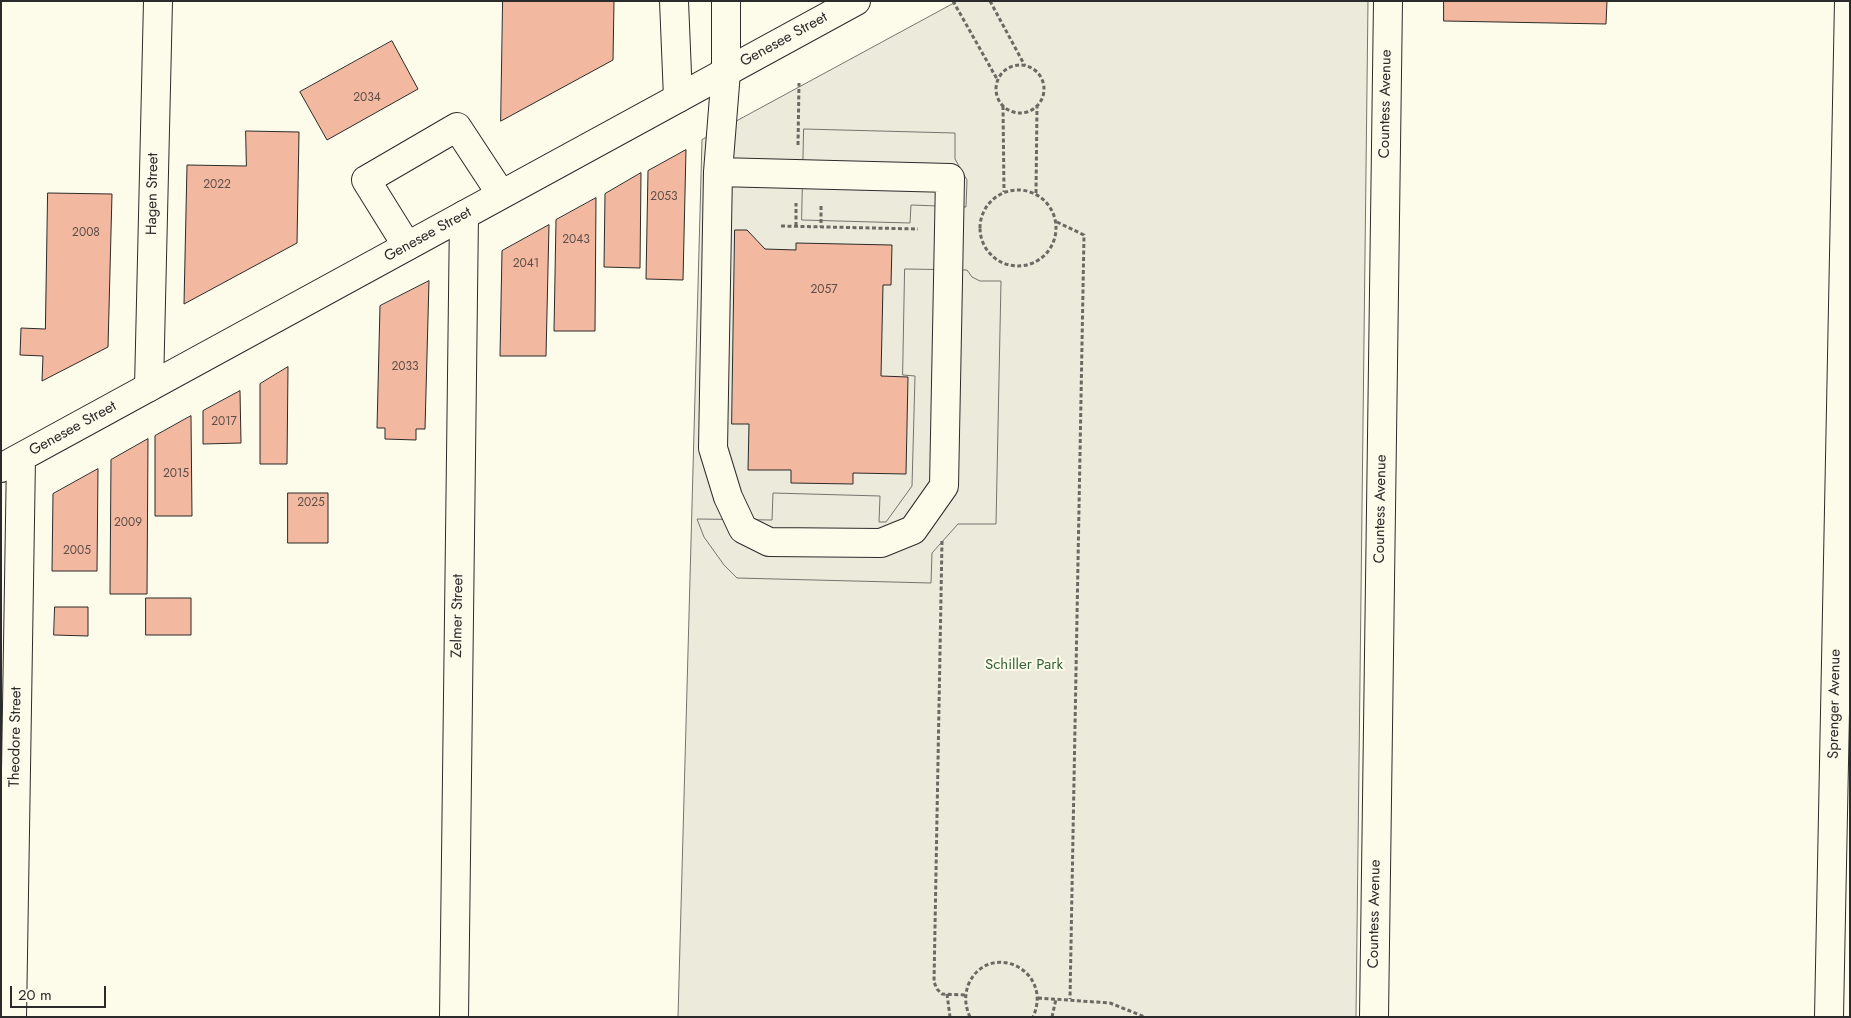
<!DOCTYPE html>
<html>
<head>
<meta charset="utf-8">
<style>
  body { margin:0 }
  #map { position:relative; width:1851px; height:1018px; overflow:hidden; background:#fdfbea; font-family:Jost,sans-serif }
  canvas { display:block }
  .frame { position:absolute; inset:0; border:2px solid #2b2b2b; pointer-events:none }
  .scale { position:absolute; left:10px; top:986px; width:96px; height:22px; box-sizing:border-box; border:2px solid #2b2b2b; border-top:0; padding-left:6px; font-size:15px; line-height:18px; white-space:nowrap; color:#2b2b2b; -webkit-text-stroke:4px #fdfbea; paint-order:stroke }
</style>
</head>
<body>
<div id="map">
<canvas width="1851" height="1018"></canvas>
<div class="frame"></div>
<div class="scale">20 m</div>
</div>
<script>
const context = document.querySelector('canvas').getContext('2d');
context.lineJoin = 'round';
function fillPath(path, color) {
  context.fillStyle = color;
  context.fill(path, 'evenodd');
}
function stroke(path, color, width, dash) {
  context.strokeStyle = color;
  context.lineWidth = width;
  context.lineCap = dash ? 'butt' : 'round';
  context.setLineDash(dash || []);
  context.stroke(path);
}
function label(font, color, halo, rows, align = 'center') {
  context.font = font + ' Jost,sans-serif';
  context.lineWidth = 4;
  context.setLineDash([]);
  context.textBaseline = 'middle';
  context.strokeStyle = halo;
  context.fillStyle = color;
  for (const [text, x, y, turn = 0] of rows) {
    context.save();
    context.translate(x, y);
    context.rotate((+turn || 0) * Math.PI / 180);
    context.textAlign = isNaN(turn) ? turn : align;
    if (halo) context.strokeText(text, 0, 0);
    context.fillText(text, 0, 0);
    context.restore();
  }
}
const green = new Path2D(`
  M958,1h410l-12,1016h-678l24,-877z`);
const parking = new Path2D(`
  M804,129l151,4v26l12,21 -1,27 -55,-2 -1,18 -108,-3z
  M905,269l62,1 5,7 8,4h21l-5,243h-38l-26,29 -1,30 -194,-5 -13,-13 -20,-28 -7,-18 75,1 1,-27 107,3 -1,26h7l26,-36 3,-110 -12,-1z`);
const building = new Path2D(`
  M503,1h111l-1,59 -112,61z
  M1444,1h163l-1,23 -162,-3z
  M392,41l26,48 -91,51 -27,-48z
  M246,131l53,1 -2,111 -113,61 3,-139 59,1z
  M686,150l-3,130 -37,-1 2,-108z
  M641,173l-1,95 -36,-1 1,-73z
  M48,193l64,1 -4,153 -66,34 1,-25 -23,-1 1,-27 24,1z
  M596,198l-1,133h-41l2,-111z
  M549,225l-3,131h-46l2,-105z
  M735,230h12l18,19 31,1v-7l96,2 -1,40h-8l-2,91 27,1 -2,97 -53,-1v11l-62,-1v-13h-43l1,-46h-17z
  M429,281l-4,148h-9v11l-31,-1v-11h-8l3,-122z
  M288,367l-1,97h-27v-80z
  M240,391l1,52 -38,1v-33z
  M191,416l1,100h-37v-80z
  M148,439l-1,155h-37l1,-134z
  M98,469l-1,102h-45l1,-77z
  M288,493h40v50h-40z
  M146,598h45v37h-45z
  M55,607h33v29l-34,-1z`);
const path = new Path2D(`
  M953,1l44,78
  M990,1l35,65
  M996 89a24 24 0 1 1 48 0a24 24 0 1 1-48 0Z
  M1003,106l1,86
  M798,145l1,-62
  M980 228a38 38 0 1 1 76 0a38 38 0 1 1-76 0Z
  M1036,193l1,-87
  M821,206v21
  M1057,222l27,13 -14,764
  M781,226l137,3
  M796,226v-23
  M942,541l-8,441 3,7 5,5 24,1
  M947,994l3,23
  M1038,998l72,5 35,14
  M970,1017c-5,-11 -6,-22 -1,-34 21,-43 85,-13 64,34
  M1052,1017l4,-18`);
const minor = new Path2D(`
  M674,1l4,97
  M718,172l232,6 -6,308 -31,44 -32,13 -112,-1 -26,-13 -15,-32 -15,-49 5,-276 8,-100v-71
  M407,246l-41,-66 91,-53 44,67
  M149,387l9,-386
  M12,1017l9,-559
  M454,1017l10,-802
  M1374,1017l14,-1016
  M1829,1017l20,-1016`);
const major = new Path2D(`
  M1,468l855,-467`);
const numberNames = [
  ["2034",367,98],
  ["2022",217,185],
  ["2053",664,197],
  ["2008",86,233],
  ["2043",576,240],
  ["2041",526,264],
  ["2057",824,290],
  ["2033",405,367],
  ["2017",224,422],
  ["2015",176,474],
  ["2025",311,503],
  ["2009",128,523],
  ["2005",77,551]
];
const streetNames = [
  ["Genesee Street",784,40,-29],
  ["Countess Avenue",1386,104,-89],
  ["Hagen Street",153,194,-89],
  ["Genesee Street",428,235,-29],
  ["Genesee Street",73,429,-29],
  ["Countess Avenue",1381,509,-89],
  ["Zelmer Street",458,616,-89],
  ["Sprenger Avenue",1835,704,-89],
  ["Theodore Street",16,737,-89],
  ["Countess Avenue",1375,914,-89]
];
const parkNames = [
  ["Schiller Park",1024,665]
];
fillPath(green, '#ecebdb');
stroke(green, '#74746e', 1);
fillPath(parking, '#eceadb');
stroke(parking, '#74746e', 1);
fillPath(building, '#f2b8a0');
stroke(building, '#2b2b2b', 1);
stroke(minor, '#2b2b2b', 30);
stroke(major, '#2b2b2b', 30);
stroke(path, '#6a6964', 3, [4, 2.5]);
stroke(minor, '#fdfbea', 28);
stroke(major, '#fdfbea', 28);
label('12px', '#5d4e48', null, numberNames);
label('15px', '#2b2b2b', '#fdfbea', streetNames);
label('15px', '#34623c', '#fdfbea', parkNames);
</script>
</body>
</html>
